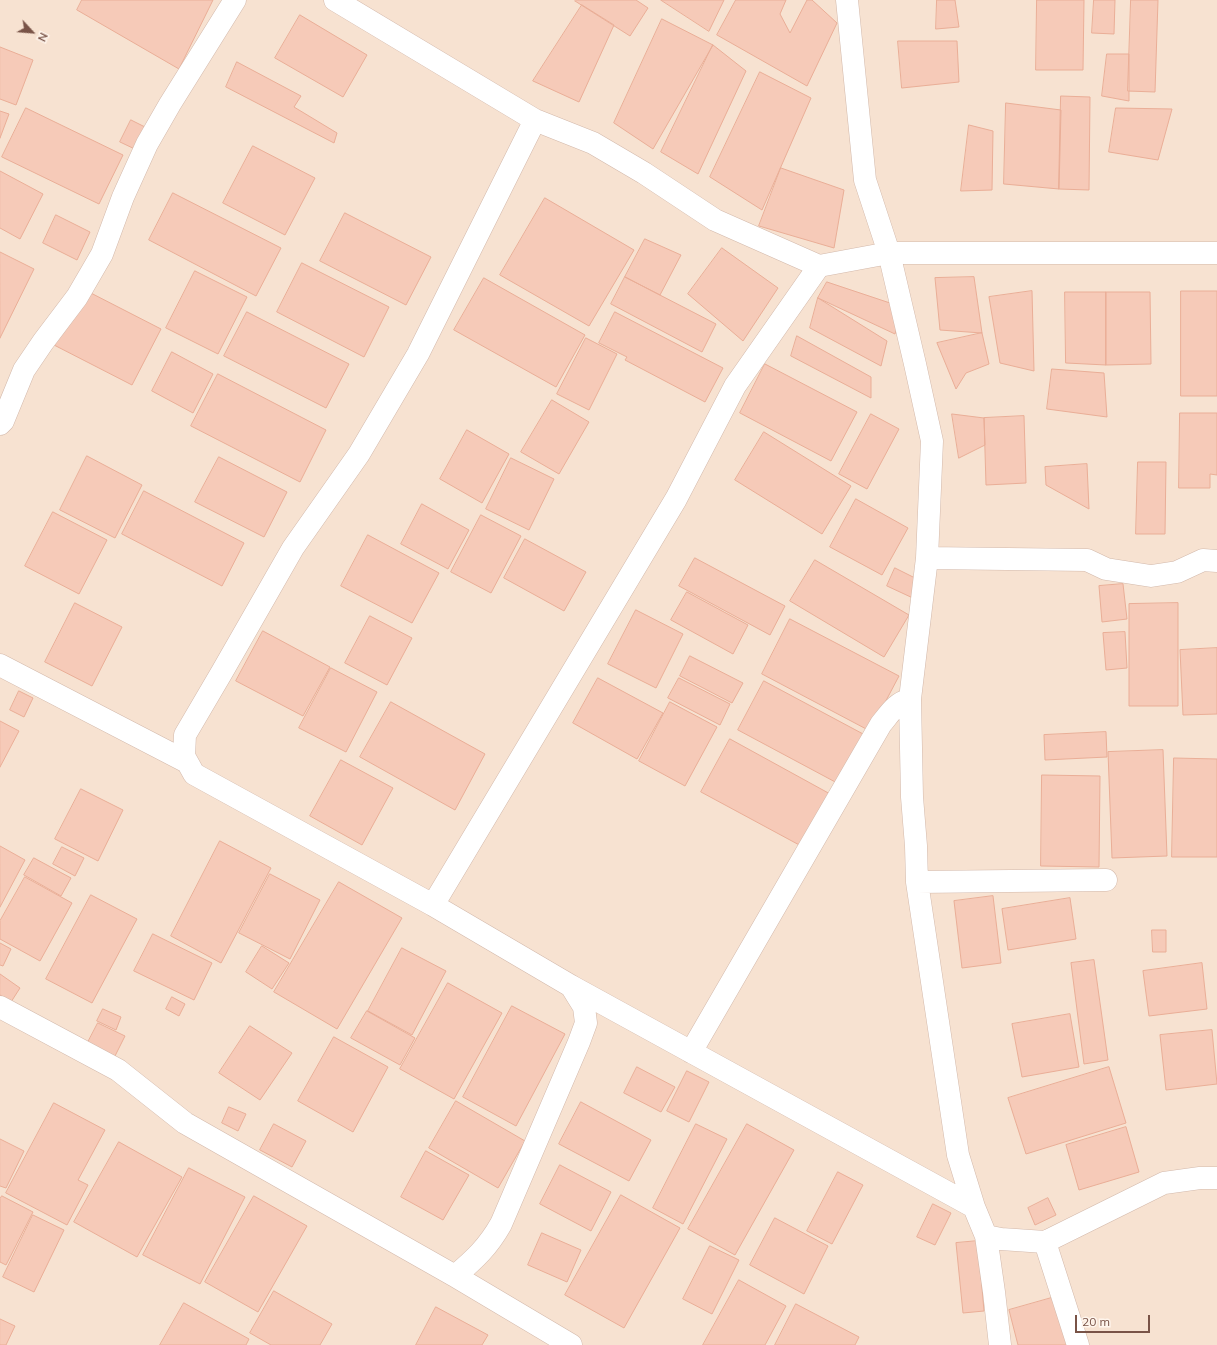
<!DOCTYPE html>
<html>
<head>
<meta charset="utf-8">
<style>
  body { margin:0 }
  #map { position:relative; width:1217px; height:1345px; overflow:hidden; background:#fef1e3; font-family:Mulish,sans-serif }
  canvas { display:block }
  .north { position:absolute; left:12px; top:12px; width:40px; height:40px; -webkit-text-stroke:3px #fff5ec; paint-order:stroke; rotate:116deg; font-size:11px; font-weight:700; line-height:16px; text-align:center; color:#795347 }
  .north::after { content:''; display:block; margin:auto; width:14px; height:18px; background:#795347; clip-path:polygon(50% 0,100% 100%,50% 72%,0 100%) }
  .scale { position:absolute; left:1075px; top:1315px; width:75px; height:18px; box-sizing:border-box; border:2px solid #795347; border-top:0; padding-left:5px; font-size:12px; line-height:14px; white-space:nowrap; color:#795347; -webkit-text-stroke:3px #fff5ec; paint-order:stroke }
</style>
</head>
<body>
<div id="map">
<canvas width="1217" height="1345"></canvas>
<div class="north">N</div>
<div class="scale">20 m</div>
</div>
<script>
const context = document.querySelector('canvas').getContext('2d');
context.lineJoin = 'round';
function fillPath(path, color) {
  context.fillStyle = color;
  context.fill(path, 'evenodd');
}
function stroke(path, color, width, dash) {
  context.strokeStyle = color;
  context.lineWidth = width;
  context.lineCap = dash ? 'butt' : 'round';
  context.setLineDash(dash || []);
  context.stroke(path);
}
const residential = new Path2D(`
  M0,0h1217v1345h-1217z`);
const building = new Path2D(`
  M82,0h131l-34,69 -102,-59z
  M576,0h60l12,8 -18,28 -55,-35z
  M661,0h63l-15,31z
  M736,0h50l-6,14 10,19 17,-33h5l25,23 -30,63 -90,-51z
  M937,0h18l4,27 -23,2z
  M1037,0h47l-1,70h-47z
  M1094,0h21l-1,34 -22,-1z
  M1131,0h27l-3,92 -27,-1z
  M582,5l32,20 -35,77 -46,-21z
  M300,15l67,40 -24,42 -68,-39z
  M662,19l51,26 -60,104 -39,-26z
  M898,41h59l2,41 -57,6z
  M713,45l33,26 -48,103 -37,-22z
  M0,47l33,13 -17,45 -16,-6z
  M1107,54h22v47l-27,-5z
  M237,62l64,34 -7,11 43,26 -3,10 -108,-56z
  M760,72l51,26 -49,112 -52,-33z
  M1061,96l29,1 -1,93 -30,-1z
  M1006,103l55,7 -2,79 -55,-5z
  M26,108l97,47 -24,49 -97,-47z
  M1116,108l56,1 -14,51 -49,-8z
  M0,111l9,3 -9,24z
  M131,120l18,9 -10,22 -19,-9z
  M969,125l24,6 -1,59 -31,1z
  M253,146l62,32 -30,57 -62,-32z
  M781,168l63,22 -10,58 -75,-22z
  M0,171l43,23 -23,45 -20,-11z
  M173,193l108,55 -25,48 -107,-56z
  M545,198l89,52 -45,76 -89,-51z
  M345,213l86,44 -25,48 -86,-44z
  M56,215l34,17 -13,28 -34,-17z
  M645,239l36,16 -21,40 -35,-18z
  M722,248l56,40 -35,53 -55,-47z
  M0,252l34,17 -34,69z
  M302,263l87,44 -25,50 -87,-45z
  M195,271l52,26 -29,57 -52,-26z
  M625,277l91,47 -14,28 -91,-48z
  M974,277l8,56 -42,-3 -5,-52z
  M484,278l101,57 -29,52 -102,-57z
  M827,282l75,25 -7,27 -77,-36z
  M83,289l78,40 -29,56 -78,-40z
  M1032,291l2,80 -34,-8 -11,-66z
  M1181,291h36v105h-36z
  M1065,292h41v73l-40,-2z
  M1106,292h44l1,72 -45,1z
  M818,298l69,43 -6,25 -71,-38z
  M247,312l102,52 -23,44 -102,-52z
  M615,312l108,56 -18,34 -80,-42 2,-3 -28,-14z
  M982,333l7,31 -23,9 -10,16 -19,-46z
  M797,336l74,41v21l-80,-42z
  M586,338l31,16 -28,56 -32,-16z
  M172,352l41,22 -20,39 -41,-22z
  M765,364l92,48 -26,49 -91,-48z
  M1052,369l52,4 3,44 -60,-8z
  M218,374l108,56 -26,52 -109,-56z
  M552,400l37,22 -30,52 -38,-22z
  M1180,413h37v62l-7,-1v14h-31z
  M871,414l28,15 -32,60 -28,-15z
  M952,414l32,4 1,27 -26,13z
  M1024,416l2,67 -40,2 -2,-67z
  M467,430l42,24 -27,49 -42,-24z
  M764,432l87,54 -29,48 -87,-54z
  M87,456l55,29 -27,53 -55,-28z
  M219,457l68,35 -23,45 -69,-35z
  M511,458l43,21 -25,51 -43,-21z
  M1138,462h28l-1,72h-29z
  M1087,464l2,45 -43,-24 -1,-18z
  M144,491l100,52 -22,43 -100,-52z
  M856,499l52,29 -26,47 -52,-28z
  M422,504l47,26 -21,39 -47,-25z
  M53,512l54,28 -28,54 -54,-28z
  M481,515l40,21 -30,57 -40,-21z
  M368,535l71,38 -27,50 -71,-37z
  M525,539l61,33 -22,39 -60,-33z
  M695,558l90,48 -15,29 -91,-49z
  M815,560l94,55 -25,42 -94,-56z
  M895,568l28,14 -8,17 -28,-13z
  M1123,584l4,35 -25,3 -3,-36z
  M687,592l61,33 -15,29 -62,-34z
  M75,603l47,24 -30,59 -47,-24z
  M1178,603v103h-49v-102z
  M636,610l47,24 -27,54 -48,-24z
  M370,616l42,22 -25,47 -42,-22z
  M790,619l109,57 -29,55 -108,-57z
  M263,631l67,36 -27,49 -67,-35z
  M1125,632l2,36 -21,2 -3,-37z
  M1217,648v66l-34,1 -3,-65z
  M690,656l53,27 -11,20 -52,-27z
  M331,668l46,24 -31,60 -47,-24z
  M598,678l65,35 -26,46 -64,-36z
  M679,678l51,26 -10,21 -52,-27z
  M764,681l101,54 -26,49 -101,-54z
  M19,691l14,7 -9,19 -14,-7z
  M391,702l94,52 -30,56 -95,-53z
  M670,702l47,25 -32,59 -46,-25z
  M0,721l19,10 -19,36z
  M1106,732l1,25 -62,3 -1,-25z
  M730,739l102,56 -29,52 -102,-55z
  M1163,750l4,106 -55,2 -4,-106z
  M1174,758l43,1v98h-45z
  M341,760l52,28 -31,57 -52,-29z
  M1042,775l58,1 -1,91 -58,-1z
  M81,789l42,21 -25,51 -43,-22z
  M220,841l51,27 -50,95 -50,-27z
  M0,846l25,14 -25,47z
  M62,847l22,11 -9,18 -22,-12z
  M34,858l37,20 -10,18 -37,-21z
  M270,874l50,26 -30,59 -51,-26z
  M25,877l47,26 -32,58 -40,-22v-18z
  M339,882l63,36 -65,111 -63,-37z
  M91,895l46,24 -45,84 -46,-24z
  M993,896l8,67 -39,5 -8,-67z
  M1070,898l6,41 -68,11 -6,-41z
  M1152,930h14v22h-13z
  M153,934l59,29 -18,37 -60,-29z
  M0,943l11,6 -8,17 -3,-1z
  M262,946l27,17 -17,26 -26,-17z
  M402,948l44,23 -34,64 -44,-24z
  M1094,960l14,100 -24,4 -13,-101z
  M1202,963l5,46 -58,7 -6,-45z
  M0,974l20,14 -9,14 -11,-7z
  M448,983l54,30 -48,86 -54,-30z
  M172,997l13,7 -6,12 -13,-7z
  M512,1006l53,28 -49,92 -53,-29z
  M103,1009l18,8 -5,13 -19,-9z
  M367,1011l48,27 -15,27 -49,-27z
  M1070,1014l9,53 -57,10 -10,-53z
  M98,1023l27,13 -13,26 -27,-14z
  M250,1026l42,27 -32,47 -41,-27z
  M1212,1030l5,54 -51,6 -6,-55z
  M334,1037l54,30 -35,65 -55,-31z
  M637,1067l38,20 -14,25 -37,-19z
  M1109,1067l17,56 -100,31 -18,-56z
  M687,1071l22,11 -20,40 -22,-11z
  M456,1101l69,40 -27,47 -69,-40z
  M581,1102l70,38 -22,41 -70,-37z
  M54,1103l51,27 -27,50 10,5 -21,40 -61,-32z
  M229,1107l17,7 -8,17 -16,-8z
  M274,1124l32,17 -14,26 -32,-17z
  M696,1124l31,15 -44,85 -30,-16z
  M747,1124l47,26 -59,105 -47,-26z
  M1126,1127l13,45 -60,18 -13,-45z
  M0,1139l24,12 -18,37 -6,-2z
  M119,1142l63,35 -45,80 -63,-35z
  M426,1151l43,24 -26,45 -42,-23z
  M560,1165l51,27 -20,39 -51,-27z
  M189,1168l56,29 -45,87 -57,-29z
  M838,1172l25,13 -31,59 -25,-13z
  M621,1195l59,33 -56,100 -59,-33z
  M2,1196l31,16 -27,53 -6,-3v-63z
  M254,1196l53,30 -49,86 -53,-30z
  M1048,1198l8,17 -21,10 -7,-17z
  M933,1204l18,9 -16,32 -18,-8z
  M33,1215l31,15 -30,62 -31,-15z
  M775,1218l53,28 -24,48 -54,-29z
  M542,1233l39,17 -14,32 -39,-17z
  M978,1241l6,70 -21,2 -7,-70z
  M710,1246l29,14 -27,54 -29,-15z
  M739,1280l47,26 -21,39h-62z
  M274,1291l58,33 -12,21h-49l-21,-12z
  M1062,1295l13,50h-57l-9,-35z
  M184,1303l65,36 -3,6h-86z
  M796,1304l63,33 -4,8h-80z
  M436,1307l52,28 -6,10h-66z
  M0,1319l15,7 -9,19h-6z`);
const minor = new Path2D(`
  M335,0l200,120 58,23 51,30 71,47 104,46 70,-13h328
  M847,0l18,180 24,73 26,111 17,77 -5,117 -17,141 2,98 4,49 1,36 41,273 16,52 12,29 8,56 6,53
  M535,120l-117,234 -59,100 -66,94 -71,124 -37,63 -1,21 10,18 239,131 138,81 403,221
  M0,424l3,-3 21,-51 19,-28 34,-45 25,-43 21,-57 24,-53 23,-40 65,-104
  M927,558l160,2 19,9 45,7 26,-4 26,-12 14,1
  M0,665l187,97
  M917,882l189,-2
  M433,905l243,-406 59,-113 84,-120
  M0,1007l118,63 67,53 270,153 116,69
  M691,1052l190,-328c10,-12 14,-20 29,-25
  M986,1236l15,3 44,3 119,-59 36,-5h17
  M1045,1242l33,103
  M455,1276c20,-17 33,-29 46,-52l78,-182 7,-19 -2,-16 -13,-21`);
fillPath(residential, '#f7e2d1');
fillPath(building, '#f6cab8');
stroke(building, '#eaae97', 1);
stroke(minor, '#d3b9ab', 23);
stroke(minor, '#fff', 22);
</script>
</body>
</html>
